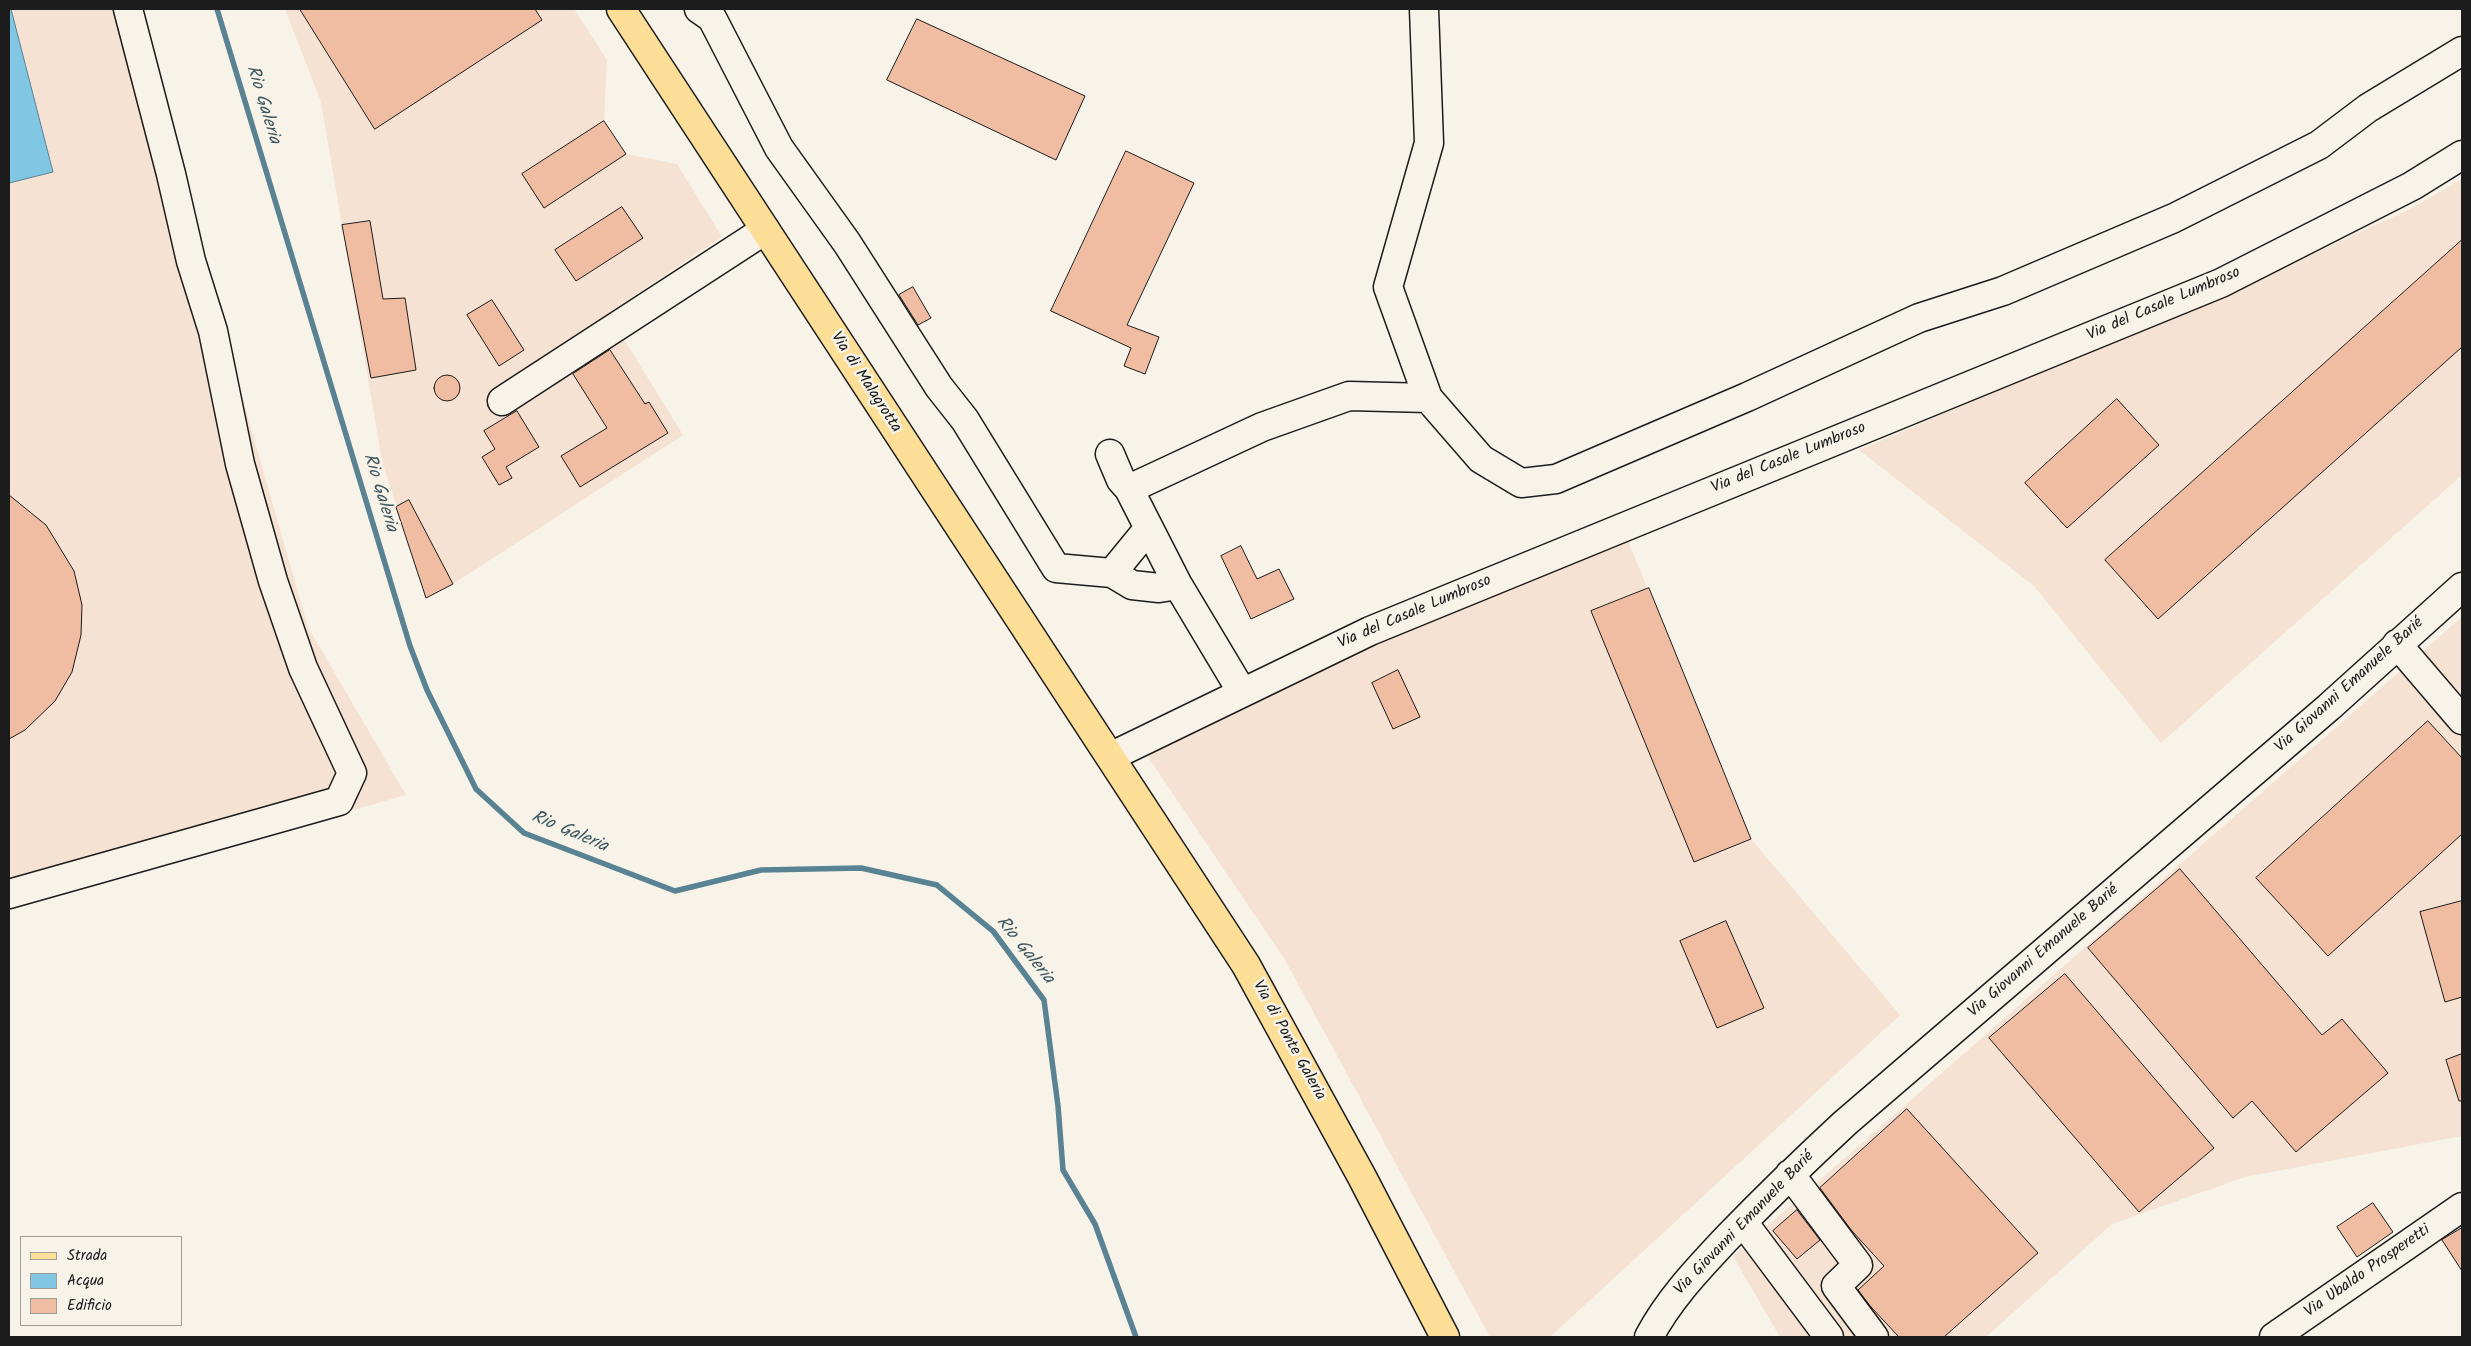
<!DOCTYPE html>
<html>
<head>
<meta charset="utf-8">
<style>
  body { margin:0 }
  #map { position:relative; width:2471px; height:1346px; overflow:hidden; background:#f7f3e8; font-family:Kalam,sans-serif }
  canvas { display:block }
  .frame { position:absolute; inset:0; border:10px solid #1c1c1c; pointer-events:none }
  .legend { position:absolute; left:20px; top:1236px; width:162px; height:90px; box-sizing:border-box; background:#f7f3e8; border:1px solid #9f9d96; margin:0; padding:6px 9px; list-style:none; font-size:15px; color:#1c1c1c }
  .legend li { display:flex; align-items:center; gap:10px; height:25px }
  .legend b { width:25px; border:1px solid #9f9d96 }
</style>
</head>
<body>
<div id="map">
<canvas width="2471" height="1346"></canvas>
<div class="frame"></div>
<ul class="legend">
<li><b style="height:6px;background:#fdde96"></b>Strada</li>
<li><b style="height:14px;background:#81c6e2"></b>Acqua</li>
<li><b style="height:14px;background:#f0bca2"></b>Edificio</li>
</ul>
</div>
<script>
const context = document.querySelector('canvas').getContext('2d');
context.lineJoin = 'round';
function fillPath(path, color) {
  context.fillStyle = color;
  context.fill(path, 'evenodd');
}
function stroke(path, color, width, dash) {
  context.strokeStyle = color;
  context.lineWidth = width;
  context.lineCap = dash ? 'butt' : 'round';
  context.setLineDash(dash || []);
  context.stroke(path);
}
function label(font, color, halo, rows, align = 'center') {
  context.font = font + ' Kalam,sans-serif';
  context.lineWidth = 5;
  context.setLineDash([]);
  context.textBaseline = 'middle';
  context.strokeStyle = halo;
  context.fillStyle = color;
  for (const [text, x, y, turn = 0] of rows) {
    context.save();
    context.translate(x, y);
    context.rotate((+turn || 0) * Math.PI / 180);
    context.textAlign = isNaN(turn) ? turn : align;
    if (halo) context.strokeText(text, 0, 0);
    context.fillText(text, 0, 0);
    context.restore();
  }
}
const built = new Path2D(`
  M9,9h122l177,618 98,168 -397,113z
  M285,9h289l33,51 -3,61 22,33 51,10 45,73 -114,76 75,122 -230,149 -27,14 -44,-137 -61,-359z
  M2462,179v296l-301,268 -127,-157 -175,-136 407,-174 146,-68z
  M1626,536l125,303 149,176 -350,322h-60l-205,-377 -137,-203 13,-14 263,-122z
  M2462,617v519l-217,41 -133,47 -126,113h-206l-47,-81z`);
const water = new Path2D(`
  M9,9h2l42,163 -44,11z`);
const stream = new Path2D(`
  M217,9l193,637 17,44 49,99 48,44 151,58 86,-21 100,-2 76,17 56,46 51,69 14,106 5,64 32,54 41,113`);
const building = new Path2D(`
  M300,9h235l7,11 -167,109z
  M917,19l168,77 -29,64 -169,-80z
  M604,121l22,33 -82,54 -22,-34z
  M1126,151l68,32 -67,142 32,12 -14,37 -21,-8 7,-18 -80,-37z
  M622,207l21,31 -67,43 -21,-31z
  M370,221l13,78 22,-1 11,72 -45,8 -29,-153z
  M2462,240v107l-304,272 -53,-59z
  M913,287l18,31 -13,7 -19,-30z
  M492,300l32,50 -25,16 -32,-51z
  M610,350l35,54 4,-2 19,31 -88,54 -19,-31 46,-28 -34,-54z
  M434 388a13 13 0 1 1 26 0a13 13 0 1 1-26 0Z
  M2117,399l42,46 -92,83 -42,-45z
  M517,411l22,36 -33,20 6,11 -13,7 -17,-28 13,-8 -11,-18z
  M9,495l37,30 28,46 8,34 -1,30 -9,37 -17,29 -30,29 -16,9z
  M409,500l44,84 -27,14 -30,-91z
  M1241,546l16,33 22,-10 15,30 -43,20 -30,-63z
  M1649,588l102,251 -57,23 -103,-251z
  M1398,670l22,47 -27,12 -21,-46z
  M2428,721l34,37v76l-134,122 -72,-78z
  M2180,869l142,166 20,-16 46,54 -92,79 -44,-51 -19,17 -145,-170z
  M2462,901v96l-17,5 -25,-90z
  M1726,921l38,87 -47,20 -37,-87z
  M2065,974l149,174 -75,64 -150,-174z
  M2462,1054v47h-3l-13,-41z
  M1907,1109l131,144 -94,84h-45l-28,-30 -13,-17 26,-24 -32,-35 -32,-43z
  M2373,1203l20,29 -36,25 -20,-30z
  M1797,1210l23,30 -23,19 -24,-28z
  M2462,1228v43l-20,-31z`);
const minor = new Path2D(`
  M699,9l13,9 67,130 68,95 92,144 26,33 91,148 56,5 20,12 27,3 19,-3
  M1424,9l5,134 -41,144 40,111 53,61 40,24 35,-4 191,-82 172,-79 84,-27 171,-73 145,-73 49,-37 94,-57
  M502,401l263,-171
  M1110,454l11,26 8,9 49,96 64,107
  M1129,489l133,-62 87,-31 79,2
  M1112,573l36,-44
  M2397,644l65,76
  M1112,756l258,-125 851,-348 191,-97 50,-31
  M9,894l330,-93 13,-28 -49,-105 -30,-87 -33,-117 -27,-133 -22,-70 -20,-87 -43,-165
  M1790,1174l68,91 -22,21 38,51
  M1743,1222l86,115
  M1649,1337c20,-38 49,-68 78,-99 38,-39 78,-78 118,-115l484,-416 133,-120
  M2274,1337l188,-130`);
const major = new Path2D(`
  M621,9l625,956 116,212 83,160`);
const streetNames = [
  ["Via del Casale Lumbroso",2164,305,-23],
  ["Via di Malagrotta",865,383,57],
  ["Via del Casale Lumbroso",1789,459,-22],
  ["Via del Casale Lumbroso",1415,613,-23],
  ["Via Giovanni Emanuele Barié",2350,686,-42],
  ["Via Giovanni Emanuele Barié",2044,952,-41],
  ["Via di Ponte Galeria",1288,1041,61],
  ["Via Giovanni Emanuele Barié",1745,1224,-46],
  ["Via Ubaldo Prosperetti",2368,1272,-35]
];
const waterNames = [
  ["Rio Galeria",262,105,73],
  ["Rio Galeria",379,493,73],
  ["Rio Galeria",569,833,23],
  ["Rio Galeria",1024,951,51]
];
fillPath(built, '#f5e2d3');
fillPath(water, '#81c6e2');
stroke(water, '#598293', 1);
stroke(stream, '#598293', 5.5);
fillPath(building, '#f0bca2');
stroke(building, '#1c1c1c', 1);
stroke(minor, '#1c1c1c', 31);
stroke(major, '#1c1c1c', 31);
stroke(minor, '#f7f3e8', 28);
stroke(major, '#fdde96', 28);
label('16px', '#1c1c1c', '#f7f3e8', streetNames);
label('italic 18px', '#3f5861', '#f7f3e8', waterNames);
</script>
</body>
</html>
